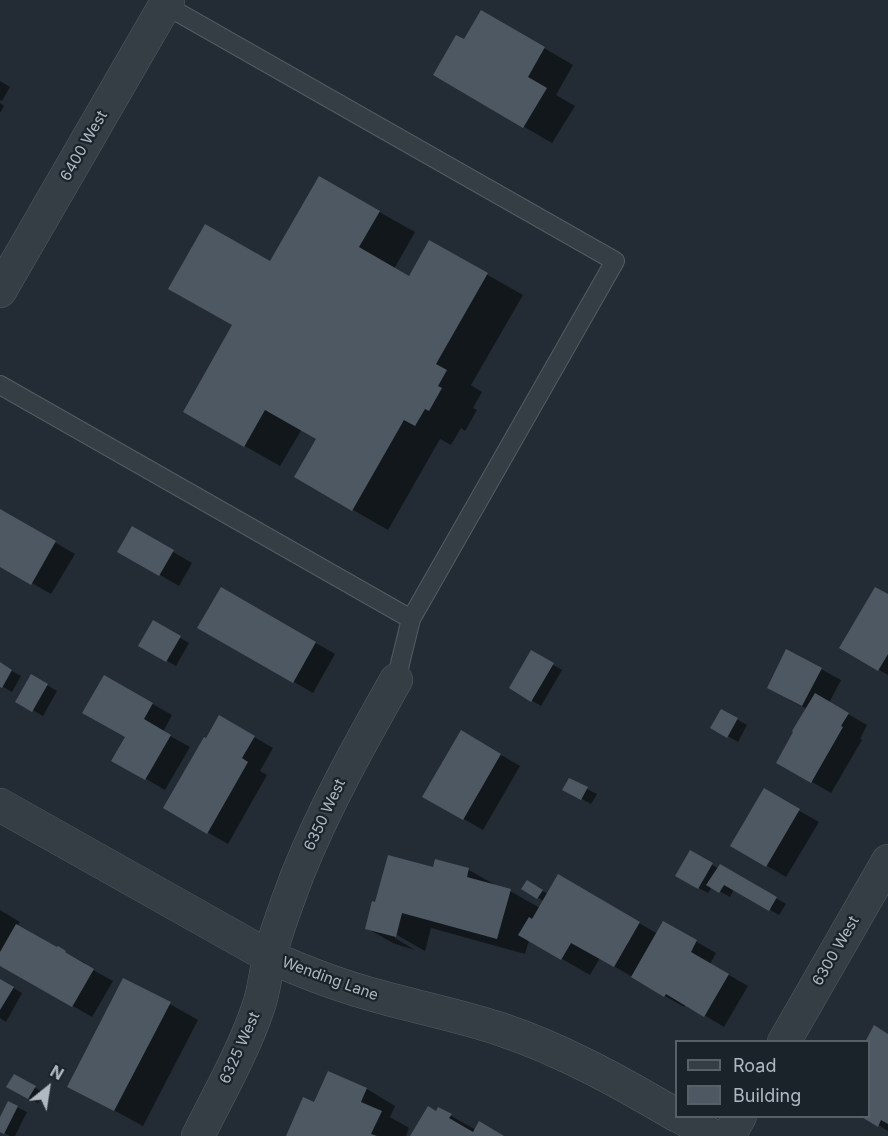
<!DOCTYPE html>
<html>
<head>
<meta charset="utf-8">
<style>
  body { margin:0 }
  #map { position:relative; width:888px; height:1136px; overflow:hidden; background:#232c34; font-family:Inter,sans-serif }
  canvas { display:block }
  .legend { position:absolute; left:675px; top:1040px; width:195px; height:78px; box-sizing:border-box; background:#1b232a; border:2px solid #575f67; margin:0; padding:8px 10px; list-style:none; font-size:18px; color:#b0b9c2 }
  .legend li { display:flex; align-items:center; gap:12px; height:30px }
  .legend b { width:30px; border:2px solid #575f67 }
  .north { position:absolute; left:18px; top:1058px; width:60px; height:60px; -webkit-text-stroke:4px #1b232a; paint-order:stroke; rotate:30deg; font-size:16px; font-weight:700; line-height:24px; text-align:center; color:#b0b9c2 }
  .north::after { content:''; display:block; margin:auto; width:21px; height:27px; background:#b0b9c2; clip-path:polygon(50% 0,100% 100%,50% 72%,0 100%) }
</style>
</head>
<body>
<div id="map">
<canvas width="888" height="1136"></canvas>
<ul class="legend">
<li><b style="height:8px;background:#363e45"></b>Road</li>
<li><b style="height:16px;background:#4e5863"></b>Building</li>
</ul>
<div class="north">N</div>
</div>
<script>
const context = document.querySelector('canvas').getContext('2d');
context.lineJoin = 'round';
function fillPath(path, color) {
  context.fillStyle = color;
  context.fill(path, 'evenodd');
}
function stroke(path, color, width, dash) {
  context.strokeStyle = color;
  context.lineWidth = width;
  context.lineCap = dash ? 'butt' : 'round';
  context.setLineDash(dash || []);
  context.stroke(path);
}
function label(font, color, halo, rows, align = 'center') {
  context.font = font + ' Inter,sans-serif';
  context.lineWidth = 4.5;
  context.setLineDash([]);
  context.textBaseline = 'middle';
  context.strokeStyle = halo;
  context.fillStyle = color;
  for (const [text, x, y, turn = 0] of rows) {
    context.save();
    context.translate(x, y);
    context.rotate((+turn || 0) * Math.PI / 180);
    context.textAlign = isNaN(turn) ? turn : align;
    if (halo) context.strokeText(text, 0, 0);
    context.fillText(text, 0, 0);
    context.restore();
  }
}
const shadow = new Path2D(`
  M482,12l91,53 -17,30 19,11 -23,37 -117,-68 30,-33z
  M0,81l10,6 -8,14 -2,-1z
  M0,103l4,3 -4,7z
  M319,178l96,54 -21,37 16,9 20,-36 93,53 -52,90 11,7 -9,16 4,2 -12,21 -4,-3 -10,17 -11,-6 -52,91 -92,-53 22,-39 -16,-9 -22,37 -95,-54z
  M1,511l74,43 -24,40 -51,-29z
  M132,528l60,35 -13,23 -60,-35z
  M222,589l113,65 -22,39 -114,-66z
  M888,596v79l-47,-27z
  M153,622l36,21 -13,23 -36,-21z
  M531,652l31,18 -21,36 -30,-18z
  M0,664l21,12 -9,16 -12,-7z
  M821,669l20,11 -12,23 38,22 -7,14 2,1 -31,53 -53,-31 29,-53 -19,-10z
  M32,676l25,15 -14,25 -26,-15z
  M105,677l67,38 -9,17 27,15 -25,43 -51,-30 13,-23z
  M722,711l25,14 -9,17 -26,-15z
  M220,717l53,31 -13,23 7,4 -39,69 -63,-36z
  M462,732l58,34 -37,64 -59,-34z
  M564,789h23l10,5 -6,10z
  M764,791l55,31 -33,55 -54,-32z
  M691,852l28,17 1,-3 66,38 -7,11 -45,-26 -4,8 -18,-10 -4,6 -31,-17z
  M434,869l35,1 28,16 13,5 30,17 4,-7 -21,-12 4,-7 21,12 10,-18 100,58 6,-11 52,30 -6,11 38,22 -24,41 -38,-23 -2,3 -84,-49 -10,17 -61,-35 -4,14 -94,-26 -6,23 -30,-17v4l20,12 -20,-6 -29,-16z
  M0,910l20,12 -3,4 68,37 -1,2 29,16 -21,36 -92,-53z
  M0,980l22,13 -16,29 -6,-4z
  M170,1004l28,16 -55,106 -74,-40z
  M888,1035v96l-25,-15h5z
  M329,1073l38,16 28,17 -5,11 19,11 -3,8h-118l27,-32z
  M14,1076l30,17 -6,10 -30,-16z
  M9,1103l18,9 -12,24h-5l-10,-5v-11z
  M439,1109l37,21 25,6h-89l25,-23z`);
const building = new Path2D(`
  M481,10l64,37 -17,30 19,11 -24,40 -90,-53 23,-40 8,4z
  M319,176l61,35 -21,36 50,29 20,-36 59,33 -52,91 11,6 -9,16 4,2 -13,23 -4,-2 -10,17 -11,-6 -52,91 -58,-34 22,-38 -51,-29 -21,37 -61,-35 49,-87 -64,-36 37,-65 65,37z
  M0,509l56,32 -25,44 -31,-18z
  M132,526l42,24 -15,26 -42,-24z
  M221,587l95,55 -23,41 -96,-55z
  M875,587l13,7v60l-10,17 -39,-23z
  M153,620l28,16 -15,26 -28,-16z
  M786,649l36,19 -20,38 -35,-18z
  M531,650l23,13 -23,39 -22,-14z
  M0,662l12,8 -10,18 -2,-1z
  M31,674l17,10 -16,28 -17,-10z
  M104,675l49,28 -9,16 27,16 -26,45 -34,-19 14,-24 -43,-24z
  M815,693l34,20 -8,13 2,1 -32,56 -35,-20 17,-31 -1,-1z
  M721,709l17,9 -11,20 -17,-10z
  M219,715l36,21 -13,22 6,4 -41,72 -44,-26 41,-71 2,1z
  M461,730l40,24 -38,66 -41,-23z
  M569,778l19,9 -7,13 -19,-10z
  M764,788l36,21 -34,58 -36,-21z
  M690,850l23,13 -15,26 -23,-13z
  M388,855l45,12 2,-8 34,9 -2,9 44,12 -14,50 -95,-26 -6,24 -31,-8 7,-28 3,1z
  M720,864l57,33 -8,14 -45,-26 -5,8 -13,-8z
  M558,874l82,48 -26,45 -43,-24 -10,17 -43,-25 11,-18 3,2z
  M527,880l16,10 -6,9 -16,-10z
  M663,921l34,19 -6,12 38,22 -25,43 -38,-23 -2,3 -33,-20z
  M16,924l41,23 1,-1 8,5 -1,1 29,17 -22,38 -72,-41v-14z
  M123,978l48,24 -57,109 -47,-24z
  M0,979l14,8 -14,23z
  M874,1025l14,9v90l-7,-4 -3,7 -18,-11h8v-74h-3z
  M328,1071l39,17 -6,14 21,9 -11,23 6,2h-91l17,-39 11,5z
  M14,1074l22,12 -8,13 -22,-12z
  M8,1101l10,5 -14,28 -4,-2v-15z
  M428,1106l8,5 2,-4 14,7 -3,4 24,14 6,-11 25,15h-94z`);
const service = new Path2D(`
  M0,385l411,234 204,-358 -450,-256
  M396,680l15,-61`);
const minor = new Path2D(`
  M0,805l270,152c36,16 73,30 111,40 40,11 80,19 119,32 63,21 120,53 176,86
  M784,1042l104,-181
  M679,1116l34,20
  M198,1136c21,-42 45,-84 60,-128 6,-16 7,-33 11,-49 7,-28 18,-56 28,-83 27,-68 63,-132 99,-196
  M729,1136l11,-20`);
const tertiary = new Path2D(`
  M0,291l168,-291`);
const streetNames = [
  ["6400 West",84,146,-60],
  ["6350 West",325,815,-65],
  ["6300 West",836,951,-60],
  ["Wending Lane",330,979,20],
  ["6325 West",240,1048,-66]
];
fillPath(shadow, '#0007');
fillPath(building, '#4e5863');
stroke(service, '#535c63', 20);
stroke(minor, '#535c63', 34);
stroke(tertiary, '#535c63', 34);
stroke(service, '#363e45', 18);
stroke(minor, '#363e45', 33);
stroke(tertiary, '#363e45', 33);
label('15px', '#b0b9c2', '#1b232a', streetNames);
</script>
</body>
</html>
